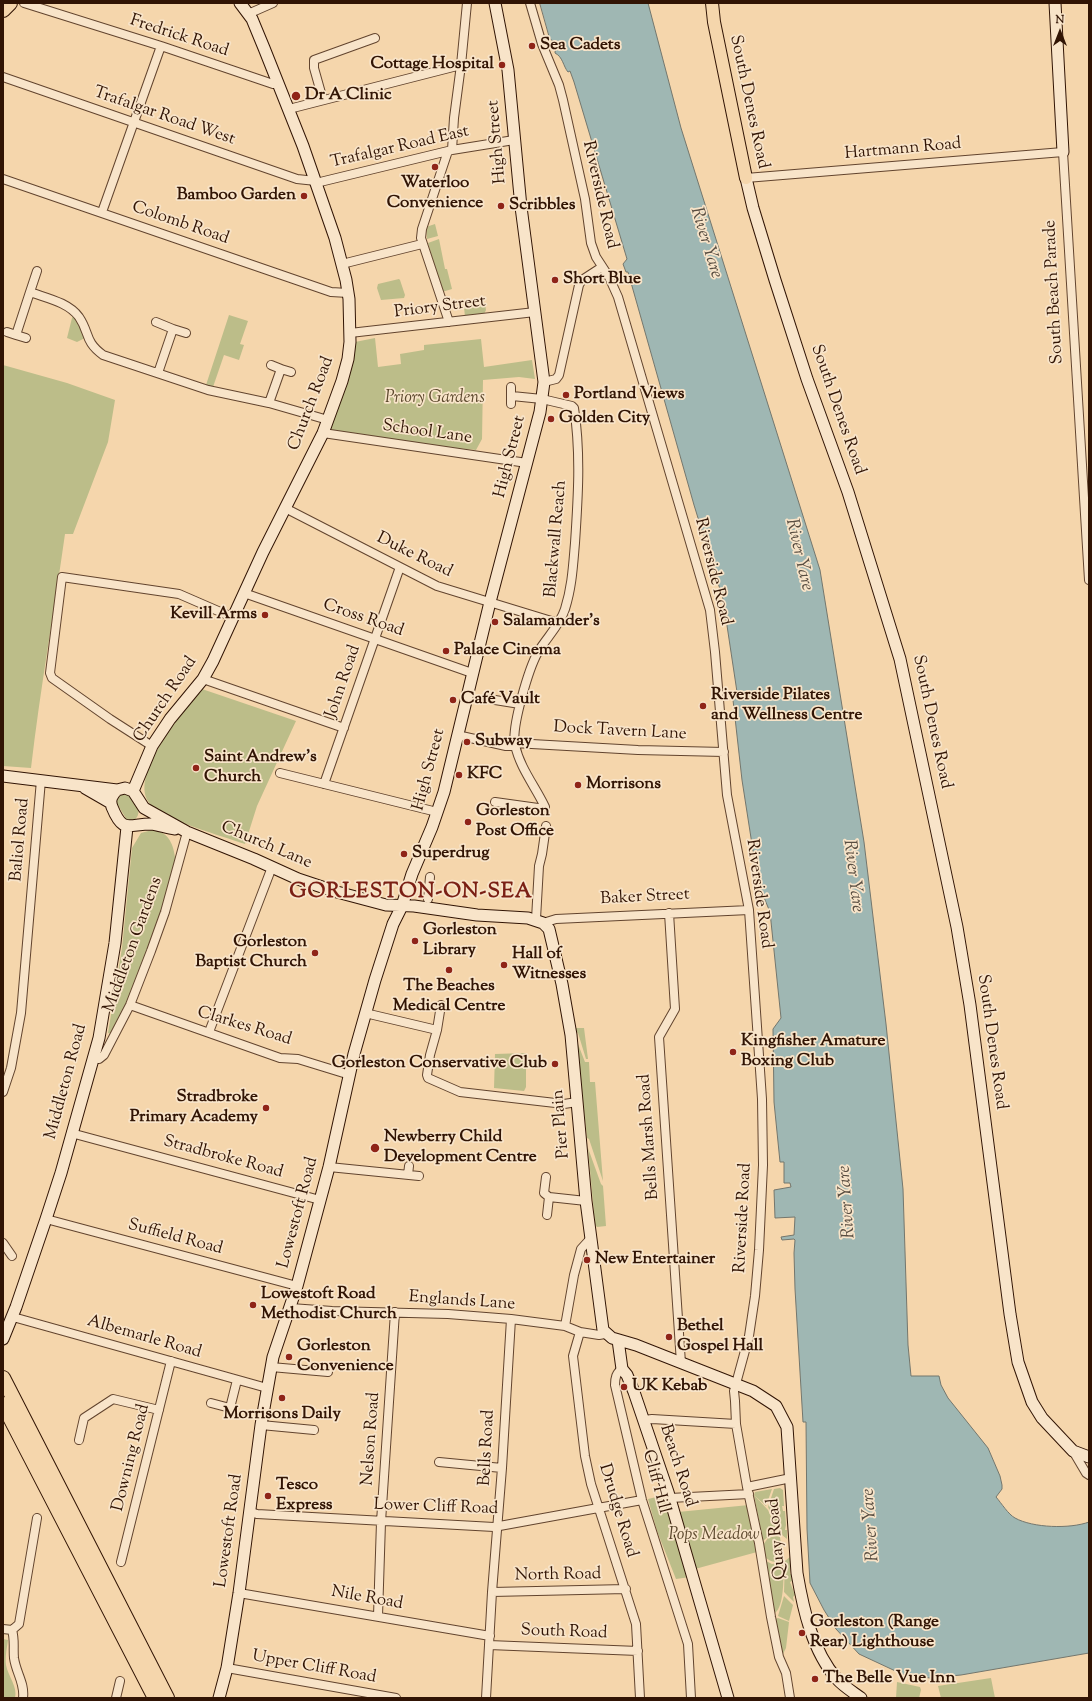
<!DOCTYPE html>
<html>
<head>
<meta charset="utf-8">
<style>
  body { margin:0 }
  #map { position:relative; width:1092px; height:1701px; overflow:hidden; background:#f5d6ac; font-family:"Sorts Mill Goudy",serif }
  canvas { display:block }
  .frame { position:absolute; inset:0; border:4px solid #311404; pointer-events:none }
  .north { position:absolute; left:1040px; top:12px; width:40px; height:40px; -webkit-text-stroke:3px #f8e4c9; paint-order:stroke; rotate:0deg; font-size:11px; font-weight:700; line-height:16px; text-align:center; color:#311404 }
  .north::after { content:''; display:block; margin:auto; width:14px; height:18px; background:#311404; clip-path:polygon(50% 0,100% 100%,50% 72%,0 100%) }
</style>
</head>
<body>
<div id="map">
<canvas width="1092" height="1701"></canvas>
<div class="frame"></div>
<div class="north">N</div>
</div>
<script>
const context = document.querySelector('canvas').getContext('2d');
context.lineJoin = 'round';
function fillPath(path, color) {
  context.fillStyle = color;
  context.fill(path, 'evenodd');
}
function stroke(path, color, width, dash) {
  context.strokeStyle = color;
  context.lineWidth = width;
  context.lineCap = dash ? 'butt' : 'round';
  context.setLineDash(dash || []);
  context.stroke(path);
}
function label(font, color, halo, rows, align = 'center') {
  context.font = font + ' "Sorts Mill Goudy",serif';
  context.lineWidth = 3.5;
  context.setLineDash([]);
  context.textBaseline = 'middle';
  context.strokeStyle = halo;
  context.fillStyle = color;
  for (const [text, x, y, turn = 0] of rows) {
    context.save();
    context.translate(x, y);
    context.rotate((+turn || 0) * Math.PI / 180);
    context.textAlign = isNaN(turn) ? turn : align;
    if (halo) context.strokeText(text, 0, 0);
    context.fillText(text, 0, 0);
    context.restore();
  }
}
const green = new Path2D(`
  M435,224l3,12 -11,3 -1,-12z
  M439,239l6,30h2l5,20 -10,3 -14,-49z
  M399,279l1,1 5,15 -1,3 -23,2 -4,-12 1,-4z
  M485,304l1,6 -2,4 -19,3 -1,-10z
  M73,314l5,5 7,19 -8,4 -10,-4z
  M229,315l19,6 -8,23 4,1 -5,15 -15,-5 -11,32 -7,-2z
  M375,338l3,29 23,-3 -1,-10 24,-4v-5l57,-6 3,28 48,-7 3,19 -16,-2 -36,3 -1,59 -6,11 -147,-15 26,-93z
  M3,365l64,18 48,17 -7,42 -35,92h-8c-11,78 -25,156 -34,234l-28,-2z
  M202,689l94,32 -39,85 -12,38c-23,-8 -78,-23 -94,-39 -26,-27 34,-95 51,-116z
  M121,794h8c6,8 15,19 5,26h-7l-11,-18z
  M152,830c15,1 21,12 23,27 1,13 -5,27 -9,39 -14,47 -32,94 -52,138l-6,-1 14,-85 10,-100 9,-15z
  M576,1028h8l4,31h-2l-8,-26 -2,-1z
  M576,1039l9,23h4l1,20h5l8,99 -14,-42 -2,-1z
  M526,1053v34l-2,4 -30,-3 1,-34z
  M588,1148l13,36 2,2 3,40 -9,1 -2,-2z
  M780,1488l3,2 1,16h-2l1,5h2l1,14 -1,5h2v9l-5,-4 -14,-28 6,-18z
  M772,1489l-6,17 -12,-11 1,-3z
  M665,1495l25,82 -14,2 -19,-48 -9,-32z
  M754,1495l14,15 11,25h-9l-7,6z
  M749,1505l8,47 -62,17 -17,-57z
  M776,1536l4,1 3,22c-7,5 -13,3 -19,-3l-1,-11 5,-7z
  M790,1557v17h1l1,7 -2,1 5,13 -2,2 1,5 -10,-10 1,-31z
  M766,1561l6,3 11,-1v2c1,11 1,42 -8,48l-2,-1z
  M784,1596l9,9 -4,16 -11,-5z
  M778,1618l11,4 -3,26 -4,8 -7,-37z
  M3,1639l5,1c-1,8 -3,16 -2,25 2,11 12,22 9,33h-12z
  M991,1678l4,20h-54l-3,-12z
  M897,1682l23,5 1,3 -2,8h-23z`);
const water = new Path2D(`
  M540,3h108l33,125 139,442 44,272 22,182 17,165 5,156 3,31h28l2,9 7,13 40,50 12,28 2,9v4l-6,8c6,7 12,17 19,21 18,10 55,11 74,4v131l-128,22 -31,3 -26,-3 -45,-21 -23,-25 -12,-19 -14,-27 -3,-54 -1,-107h-3l-8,-133 -1,-36 1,-13 -1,-1 -12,1 -1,-3 13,-2 1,-18 -20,1 -1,-28 17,-3 -1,-4h-6v-21h-4l-6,-60 -1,-73 8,-11 -11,-106 -12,-29 -16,-103 -9,-80 4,-8 -14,-93 -29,-94 -66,-233h-2l-3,-8 4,-5 -53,-177 -4,-11 -2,1c-5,-6 -5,-15 -13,-19l1,-10 -6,-4z`);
const street = new Path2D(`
  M24,3l137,43 112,38h6
  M530,3l12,41 17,41 4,15 22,99 6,44 5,14 13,20 9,20 92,313 5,42 12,143 22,115 13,189 1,66 -4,85 -4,46 -6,40 -15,55 1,10 1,23 11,63 12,56 12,74 8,40 7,16 4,25
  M248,14l25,-11
  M3,77l294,102 19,2
  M323,100l-9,-32v-8l61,-22
  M289,109l172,-44
  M452,150l2,-32 7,-53 6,-62
  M448,151l-26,78 -1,9 28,84
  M746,178l317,-26 26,428
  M3,179l328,113 17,1
  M316,183l136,-33 62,-10
  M102,212l59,-166
  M346,263l76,-19
  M30,292l7,-21
  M156,322l17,7
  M7,332l9,3
  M350,333l185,-21
  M26,338l-10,-3 14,-43c16,6 38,10 49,25 11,16 5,24 24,38l105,35 61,13 59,17
  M281,369l10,3
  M158,373l15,-44 13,4
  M544,382l12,-3 3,-4 20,-90 3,-5 20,-13
  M511,387v17
  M269,403l12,-34 -10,-4
  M323,433l204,30
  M285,508l152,78 121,37
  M244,593l228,80
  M203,679l141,49
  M495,700l25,4
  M457,735l49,11h9
  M514,743l124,7 86,2
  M152,746l-42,-27 -58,-41 -2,-5 12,-96 117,17 53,23
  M280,773l157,39
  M324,784l76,-217
  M495,802l43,6 7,-1c-10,-21 -25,-39 -30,-62 -4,-18 14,-77 23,-93 9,-15 22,-27 27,-43 7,-22 8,-43 10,-66 3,-45 6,-90 -1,-135l-2,-2 -30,-7 -30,-3
  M428,899l2,-22
  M669,913l6,96 -16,28 22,326
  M536,919l3,-53 3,-12 4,-28
  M543,923l13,-4 193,-9
  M130,1005l150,53 18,1 52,16
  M365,1013l72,17 -7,25 -3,20 1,3 32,14 104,12 13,-2
  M437,1030l4,-25
  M209,1032l63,-165
  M94,1058l5,1 5,-4 26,-50 21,-54 14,-39 22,-80
  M3,1092l8,-24 10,-55 20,-233
  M71,1133l249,67
  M329,1167l90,9
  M408,1175l1,-9
  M546,1177l-2,16 5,4 37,4
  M547,1215l2,-18
  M46,1219l251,67
  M3,1243l9,13
  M291,1308l41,3 116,3 63,5 54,7 15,6 19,3 6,-1
  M13,1317l254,71
  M565,1326l9,-51 7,-26 10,-11
  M580,1332l-7,24 12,100 6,28 45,140 4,74
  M271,1367l57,5
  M622,1369c-6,4 -7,9 -7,16l27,115 46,144 3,54
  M211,1403l19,5 7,-28
  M644,1420l8,-1 84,5
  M261,1425l53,5
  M79,1440l5,-22 29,-19 46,11
  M1073,1451l13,22 3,2
  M439,1462l63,6
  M747,1487l44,-9
  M670,1498l79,-4
  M251,1512l6,2 237,13 148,-27
  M121,1562l50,-201
  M492,1592l134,-3
  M239,1593l251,43
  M378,1616l3,-94 14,-210
  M3,1629l9,1 7,-6 18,-106
  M12,1630c3,10 1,18 2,28 2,15 11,25 9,40
  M489,1645l149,6
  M227,1668l169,30
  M116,1698l4,-17
  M486,1698l6,-106 10,-124 9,-149`);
const secondary = new Path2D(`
  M1055,3l8,149
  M746,178l7,30 22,72 32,99 41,113 52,167 57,268 13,78 40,309 8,48 14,40 10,16 31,33 16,6
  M3,776l114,14 8,-2 8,3 11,17 43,24 67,27 44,20 39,13 49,13 28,1 63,9 51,3 15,5 6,6 13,55 9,51 15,166 17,129 9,8 24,7 117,46 23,15 11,21 10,146c6,35 15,78 40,106 6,7 16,13 24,19
  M85,788l26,15
  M117,790c-5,5 -8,10 -5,17 11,27 16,17 39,17 8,1 16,4 24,5
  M133,791l19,-45 18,-27 33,-40 10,-18 50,-109 60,-119 19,-52 6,-22 2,-17 -1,-43 -3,-19 -11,-42 -32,-92 -39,-98 -12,-29 -12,-16
  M3,1339l13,-32 30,-88 15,-46 38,-135 16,-95 12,-116
  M618,1340l4,29 5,6 7,17 34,100 60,206
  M219,1698l8,-30 12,-75 22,-168 12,-68 24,-71 32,-119 25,-113 21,-74 18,-56 9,-18 10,-32 20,-47 12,-35 46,-190 50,-190 4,-30 -23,-175 -13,-137 -13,-67`);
const primary = new Path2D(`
  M712,3l2,19 32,156`);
const highway = new Path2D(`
  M3,10l7,-7
  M3,1378l164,320
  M3,1404l152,294`);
const markers = [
  [532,46,4,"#8f2418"],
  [502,65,4,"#8f2418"],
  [296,96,5,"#8f2418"],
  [435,167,4,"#8f2418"],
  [304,196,4,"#8f2418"],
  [501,206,4,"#8f2418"],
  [555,280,4,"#8f2418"],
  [566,395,4,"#8f2418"],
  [551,419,4,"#8f2418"],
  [265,615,4,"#8f2418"],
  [495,622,4,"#8f2418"],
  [446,651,4,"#8f2418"],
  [453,700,4,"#8f2418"],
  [703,706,4,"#8f2418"],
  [467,742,4,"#8f2418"],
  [196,768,4,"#8f2418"],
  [459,775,4,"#8f2418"],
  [578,785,4,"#8f2418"],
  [468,822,4,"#8f2418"],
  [404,854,4,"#8f2418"],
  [415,941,4,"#8f2418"],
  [315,953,4,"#8f2418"],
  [504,965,4,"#8f2418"],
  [449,970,4,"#8f2418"],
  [733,1052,4,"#8f2418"],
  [555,1064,4,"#8f2418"],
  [266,1108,4,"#8f2418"],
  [375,1148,5,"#8f2418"],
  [587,1260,4,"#8f2418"],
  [253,1305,4,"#8f2418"],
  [669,1337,4,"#8f2418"],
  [289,1357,4,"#8f2418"],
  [624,1387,4,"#8f2418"],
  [282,1398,4,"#8f2418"],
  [268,1496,4,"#8f2418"],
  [802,1633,4,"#8f2418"],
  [815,1679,4,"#8f2418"]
];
const streetNames = [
  ["Fredrick Road",179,37,18],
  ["South Denes Road",748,102,78],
  ["Trafalgar Road West",164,117,19],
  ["High Street",498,142,-95],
  ["Trafalgar Road East",400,148,-13],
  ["Hartmann Road",903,150,-5],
  ["Riverside Road",599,195,77],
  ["Colomb Road",180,224,19],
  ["South Beach Parade",1055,292,-93],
  ["Priory Street",440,308,-7],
  ["Church Road",312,404,-69],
  ["South Denes Road",837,410,71],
  ["School Lane",427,433,8],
  ["High Street",511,457,-76],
  ["Blackwall Reach",557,539,-85],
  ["Duke Road",414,556,26],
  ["Riverside Road",712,572,76],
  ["Cross Road",363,619,19],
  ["John Road",344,682,-71],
  ["Church Road",166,700,-56],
  ["South Denes Road",931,722,78],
  ["Dock Tavern Lane",620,732,3],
  ["High Street",430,770,-75],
  ["Baliol Road",21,840,-85],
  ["Church Lane",266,846,23],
  ["Riverside Road",758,894,82],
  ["Baker Street",645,898,-3],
  ["Middleton Gardens",134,945,-70],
  ["Clarkes Road",244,1027,17],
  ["South Denes Road",991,1042,82],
  ["Middleton Road",67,1082,-75],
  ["Pier Plain",562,1124,-95],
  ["Bells Marsh Road",650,1137,-94],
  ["Stradbroke Road",223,1158,15],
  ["Lowestoft Road",299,1213,-75],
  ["Riverside Road",744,1218,-87],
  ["Suffield Road",175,1238,15],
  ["Englands Lane",462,1302,4],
  ["Albemarle Road",144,1338,16],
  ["Nelson Road",372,1439,-86],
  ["Bells Road",488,1448,-87],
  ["Downing Road",132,1458,-76],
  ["Beach Road",677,1466,72],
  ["Cliff Hill",655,1482,75],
  ["Lower Cliff Road",436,1508,2],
  ["Drudge Road",617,1511,73],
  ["Lowestoft Road",230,1531,-82],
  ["Quay Road",778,1539,-95],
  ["North Road",558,1576,-1],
  ["Nile Road",367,1599,10],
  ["South Road",564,1633,2],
  ["Upper Cliff Road",314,1668,10]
];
const poiNames = [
  ["Sea Cadets",540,46],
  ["Cottage Hospital",494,65,"right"],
  ["Dr A Clinic",305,96],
  ["Waterloo",435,184,"center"],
  ["Convenience",435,204,"center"],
  ["Bamboo Garden",296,196,"right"],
  ["Scribbles",509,206],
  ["Short Blue",563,280],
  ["Portland Views",574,395],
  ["Golden City",559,419],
  ["Kevill Arms",257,615,"right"],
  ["Salamander's",503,622],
  ["Palace Cinema",454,651],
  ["Riverside Pilates",711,696],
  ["and Wellness Centre",711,716],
  ["Café Vault",461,700],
  ["Subway",475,742],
  ["Saint Andrew's",204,758],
  ["Church",204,778],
  ["KFC",467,775],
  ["Morrisons",586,785],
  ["Gorleston",476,812],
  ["Post Office",476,832],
  ["Superdrug",412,854],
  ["Gorleston",423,931],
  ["Library",423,951],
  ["Gorleston",307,943,"right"],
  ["Baptist Church",307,963,"right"],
  ["Hall of",512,955],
  ["Witnesses",512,975],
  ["The Beaches",449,987,"center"],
  ["Medical Centre",449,1007,"center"],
  ["Kingfisher Amature",741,1042],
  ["Boxing Club",741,1062],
  ["Gorleston Conservative Club",547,1064,"right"],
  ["Stradbroke",258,1098,"right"],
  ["Primary Academy",258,1118,"right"],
  ["Newberry Child",384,1138],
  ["Development Centre",384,1158],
  ["New Entertainer",595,1260],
  ["Lowestoft Road",261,1295],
  ["Methodist Church",261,1315],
  ["Bethel",677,1327],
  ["Gospel Hall",677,1347],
  ["Gorleston",297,1347],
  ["Convenience",297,1367],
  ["UK Kebab",632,1387],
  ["Morrisons Daily",282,1415,"center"],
  ["Tesco",276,1486],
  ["Express",276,1506],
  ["Gorleston (Range",810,1623],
  ["Rear) Lighthouse",810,1643],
  ["The Belle Vue Inn",823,1679]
];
const parkNames = [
  ["Priory Gardens",435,399],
  ["Pops Meadow",714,1536]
];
const waterNames = [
  ["River Yare",705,243,73],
  ["River Yare",798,555,77],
  ["River Yare",852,876,83],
  ["River Yare",848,1202,-94],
  ["River Yare",872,1525,-94]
];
const districtNames = [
  ["GORLESTON-ON-SEA",411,893]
];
fillPath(green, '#bcbd89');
fillPath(water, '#9fb7b3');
stroke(water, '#73766d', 1);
stroke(street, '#62442e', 10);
stroke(secondary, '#311404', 13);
stroke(primary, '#311404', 14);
stroke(highway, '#311404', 16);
stroke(street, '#f8e4c9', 8);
stroke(secondary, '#f8e4c9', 11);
stroke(primary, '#f5d6ac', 12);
stroke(highway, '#f5d6ac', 14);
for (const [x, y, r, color] of markers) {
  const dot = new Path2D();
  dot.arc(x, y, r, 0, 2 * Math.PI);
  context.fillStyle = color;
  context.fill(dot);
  stroke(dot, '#f8e4c9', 1.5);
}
label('17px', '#311404', '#f8e4c9', streetNames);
label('bold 17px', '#311404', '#f8e4c9', poiNames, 'left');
label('italic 17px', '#5b472c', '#f8e4c9', parkNames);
label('italic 18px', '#584d41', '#f8e4c9', waterNames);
context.letterSpacing = '1px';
label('bold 21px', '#7a1f14', '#f8e4c9', districtNames);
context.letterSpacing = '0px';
</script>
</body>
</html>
